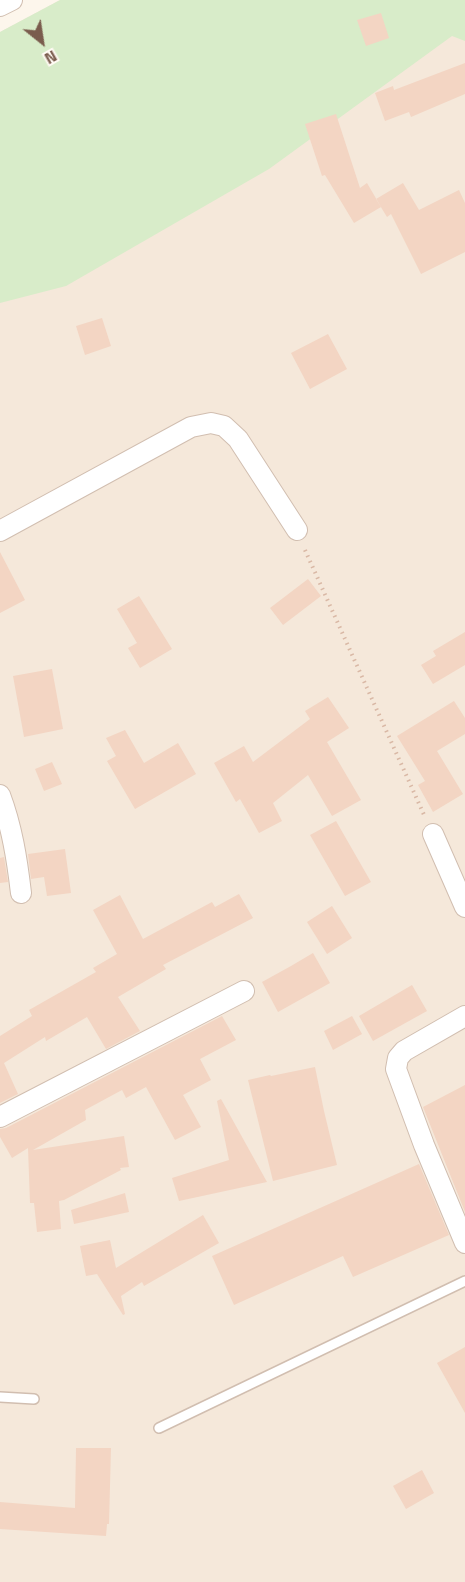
<!DOCTYPE html>
<html>
<head>
<meta charset="utf-8">
<style>
  body { margin:0 }
  #map { position:relative; width:465px; height:1582px; overflow:hidden; background:#fdf6ec; font-family:"Titillium Web",sans-serif }
  canvas { display:block }
  .north { position:absolute; left:12px; top:12px; width:60px; height:60px; -webkit-text-stroke:4px #fffaf3; paint-order:stroke; rotate:150deg; font-size:16px; font-weight:700; line-height:24px; text-align:center; color:#7a5c4d }
  .north::after { content:''; display:block; margin:auto; width:21px; height:27px; background:#7a5c4d; clip-path:polygon(50% 0,100% 100%,50% 72%,0 100%) }
</style>
</head>
<body>
<div id="map">
<canvas width="465" height="1582"></canvas>
<div class="north">N</div>
</div>
<script>
const context = document.querySelector('canvas').getContext('2d');
context.lineJoin = 'round';
function fillPath(path, color) {
  context.fillStyle = color;
  context.fill(path, 'evenodd');
}
function stroke(path, color, width, dash) {
  context.strokeStyle = color;
  context.lineWidth = width;
  context.lineCap = dash ? 'butt' : 'round';
  context.setLineDash(dash || []);
  context.stroke(path);
}
const residential = new Path2D(`
  M60,0h405v1582h-465v-1550z`);
const green = new Path2D(`
  M60,0h405v41l-13,-5 -183,133 -203,117 -66,17v-271z`);
const building = new Path2D(`
  M381,13l8,25 -23,8 -9,-26z
  M465,63v31l-54,23 -2,-5 -24,9 -10,-28 18,-7 1,4z
  M336,114l24,74 7,-5 14,24 -27,16 -29,-48 -3,1 -17,-52z
  M403,183l16,27 40,-20 6,13v49l-44,22 -30,-60 -4,3 -11,-18z
  M102,318l9,28 -26,9 -9,-29z
  M328,334l19,35 -37,20 -19,-36z
  M0,552l25,48 -25,13z
  M308,579l13,17 -38,29 -13,-17z
  M139,596l33,53 -32,19 -12,-20 9,-5 -20,-34z
  M465,632v33l-32,19 -12,-19 15,-9 -3,-5z
  M52,669l11,60 -39,8 -11,-61z
  M328,697l21,31 -22,14 34,58 -29,16 -24,-41 -35,28 9,18 -23,12 -19,-34 -4,3 -22,-39 30,-17 9,16 57,-43 -5,-8z
  M454,701l11,17v16l-28,17 26,43 -30,18 -15,-27 7,-4 -28,-45z
  M125,730l19,33 34,-20 18,31 -61,35 -28,-48 9,-5 -10,-18z
  M52,762l10,22 -18,7 -9,-22z
  M336,821l35,61 -26,14 -35,-61z
  M65,849l6,44 -24,3 -3,-19 -13,2 -3,-25z
  M4,857l4,25 -8,1v-25z
  M239,894l14,24 -90,47 3,4 -48,28 22,34 -34,18 -19,-32 -41,24 -1,-4 -41,26 14,31 -18,9v-67l32,-20 -3,-6 67,-38 -3,-4 24,-14 -24,-44 27,-15 23,44 69,-37 3,5z
  M332,906l20,32 -25,16 -20,-32z
  M313,953l17,30 -52,29 -16,-30 29,-16z
  M412,985l15,26 -54,30 -14,-25z
  M222,1016l14,24 -36,19 11,21 -28,15 18,32 -26,13 -29,-53 -20,11 -4,-8 -37,20 1,10 -53,30 91,-14 5,31 -9,1 1,2 -57,30 -5,1 2,28 -24,3 -3,-29h-4l-2,-55 -16,10 -12,-21v-8l6,-1z
  M352,1016l10,18 -29,16 -9,-19z
  M315,1067l9,44 13,54 -64,16 -25,-101 22,-5 1,1z
  M465,1085v127l-42,-105z
  M221,1099l46,83 -88,19 -7,-23 57,-18 -12,-59z
  M419,1164l30,71 -96,42 -10,-21 -109,49 -22,-49z
  M125,1193l4,19 -55,12 -3,-14z
  M203,1215l16,28 -75,43 -2,-4 -21,14 4,18 -2,1 -26,-41 -11,2 -6,-30 30,-6 6,28z
  M465,1347v66l-28,-50z
  M76,1448h35l-2,76h-2l-1,12 -106,-7v-27l75,6z
  M422,1470l12,23 -28,16 -13,-23z`);
const path = new Path2D(`
  M305,550l120,267`);
const lane = new Path2D(`
  M0,1397l34,2
  M159,1428l306,-147`);
const street = new Path2D(`
  M0,6l12,-6
  M0,531l191,-104 20,-4 13,3 14,13 59,91
  M0,795c12,32 17,64 21,98
  M433,834l32,73
  M465,1016l-61,35 -6,7 -2,11 28,76 41,98
  M0,1117l244,-126`);
fillPath(residential, '#f5e8da');
fillPath(green, '#d8ecc9');
fillPath(building, '#f3d5c3');
stroke(lane, '#d1beb0', 12);
stroke(street, '#d1beb0', 22);
stroke(path, '#d9b8a5', 4, [1.5, 4.5]);
stroke(lane, '#fff', 9);
stroke(street, '#fff', 20);
</script>
</body>
</html>
